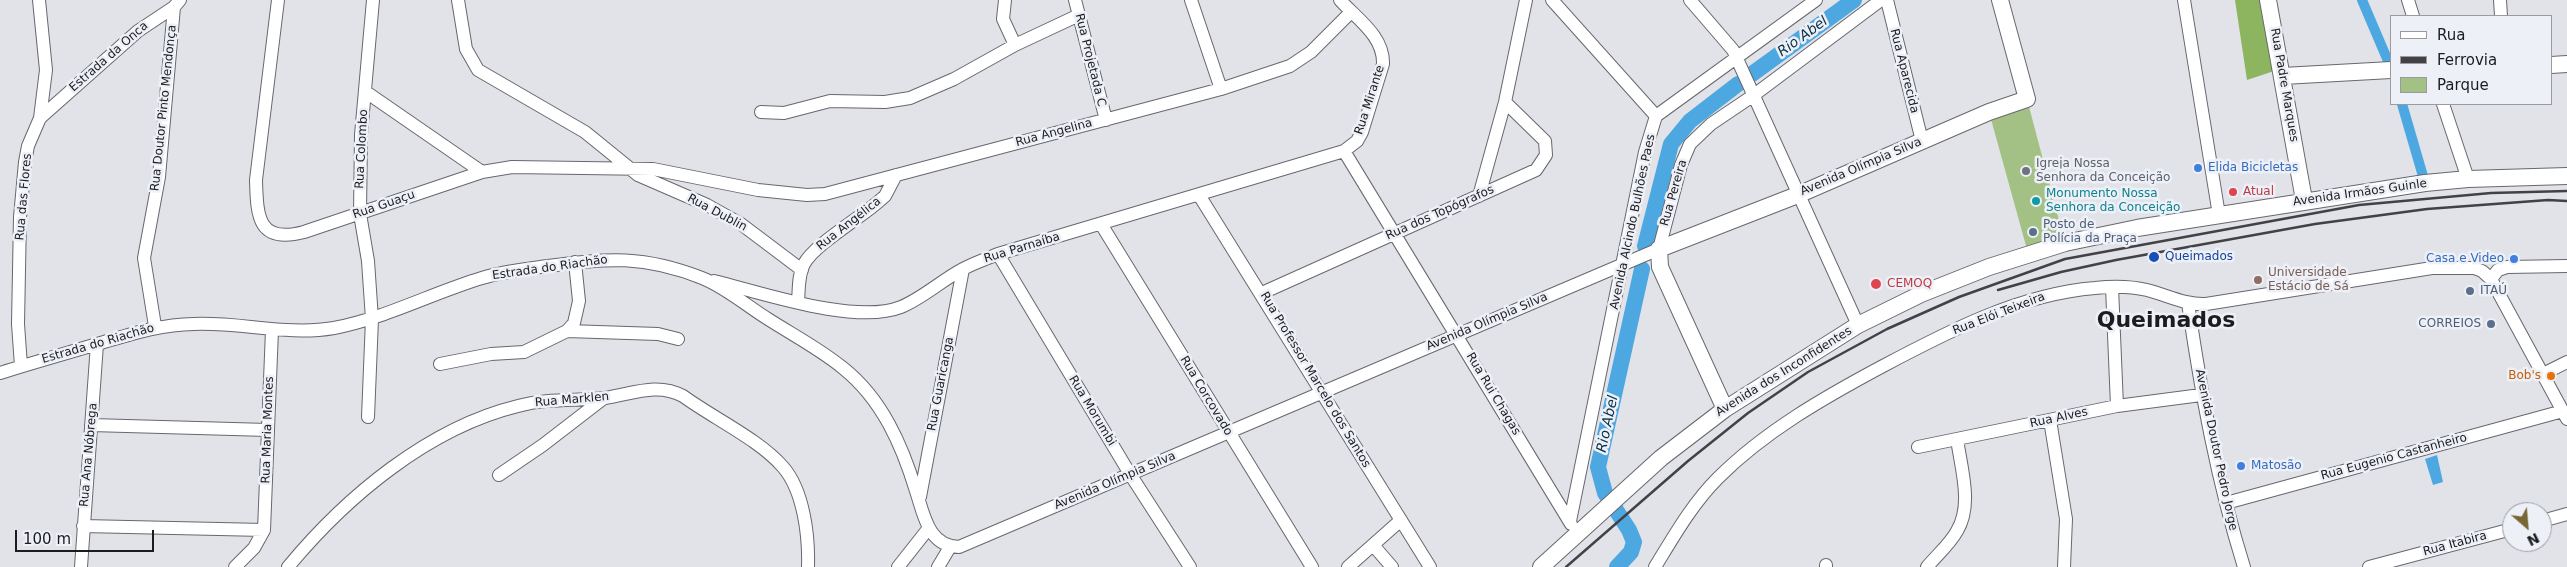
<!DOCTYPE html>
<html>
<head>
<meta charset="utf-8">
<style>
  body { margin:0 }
  #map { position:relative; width:2567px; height:567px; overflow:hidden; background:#e1e3e9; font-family:"DejaVu Sans",sans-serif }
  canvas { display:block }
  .legend { position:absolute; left:2390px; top:15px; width:162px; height:90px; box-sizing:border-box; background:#eef0f7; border:1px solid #9a9ba1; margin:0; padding:6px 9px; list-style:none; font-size:15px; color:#1c1c1f }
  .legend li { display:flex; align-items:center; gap:10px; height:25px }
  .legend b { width:25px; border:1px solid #9a9ba1 }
  .north { position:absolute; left:2502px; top:502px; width:50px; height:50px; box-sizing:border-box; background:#eef0f7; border:1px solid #9a9ba1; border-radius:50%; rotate:153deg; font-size:14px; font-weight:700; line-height:20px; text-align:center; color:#1c1c1f }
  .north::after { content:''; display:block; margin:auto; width:18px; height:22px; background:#796635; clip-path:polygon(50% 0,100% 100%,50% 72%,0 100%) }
  .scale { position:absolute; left:15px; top:530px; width:139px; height:22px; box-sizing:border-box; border:2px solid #1c1c1f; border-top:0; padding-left:6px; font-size:15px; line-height:18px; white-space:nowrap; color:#1c1c1f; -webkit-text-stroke:4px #eef0f7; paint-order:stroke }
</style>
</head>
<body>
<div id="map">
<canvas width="2567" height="567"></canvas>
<ul class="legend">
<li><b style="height:6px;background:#fff"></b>Rua</li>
<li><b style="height:6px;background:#424246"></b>Ferrovia</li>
<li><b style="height:14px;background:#a4c185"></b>Parque</li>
</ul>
<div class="north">N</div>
<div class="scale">100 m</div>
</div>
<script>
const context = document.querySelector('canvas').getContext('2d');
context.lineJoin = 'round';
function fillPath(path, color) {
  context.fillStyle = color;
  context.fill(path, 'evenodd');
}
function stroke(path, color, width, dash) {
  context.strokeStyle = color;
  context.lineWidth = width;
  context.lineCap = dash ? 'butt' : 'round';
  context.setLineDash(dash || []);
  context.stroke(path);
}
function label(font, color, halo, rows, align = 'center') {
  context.font = font + ' "DejaVu Sans",sans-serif';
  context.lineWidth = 5;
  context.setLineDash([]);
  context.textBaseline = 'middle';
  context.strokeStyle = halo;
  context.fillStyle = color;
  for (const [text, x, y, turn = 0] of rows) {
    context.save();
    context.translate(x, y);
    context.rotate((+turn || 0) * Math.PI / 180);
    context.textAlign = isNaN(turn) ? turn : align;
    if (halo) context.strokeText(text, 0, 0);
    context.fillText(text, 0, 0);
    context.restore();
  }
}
const green = new Path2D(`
  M2027,99l38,144 -37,10 -39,-141z`);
const forest = new Path2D(`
  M2235,0h25l17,70 -30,10z`);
const water = new Path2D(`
  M2437,455l6,27 -10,3 -8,-26z`);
const canal = new Path2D(`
  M2362,0l29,68
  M2402,104l23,79`);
const river = new Path2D(`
  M1752,74l102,-74
  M1645,246l26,-102 19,-23 48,-37
  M1617,567l14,-15 3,-10 -5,-12 -24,-37 -7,-26 44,-198`);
const minor = new Path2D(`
  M278,0l-22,180c1,37 2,64 48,52l178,-60 30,-5 141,2 105,21 49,5 18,-1 396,-105 69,-23 21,-14 40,-40
  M458,0l8,49 12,21 107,62 53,43 69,30 34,19 61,46
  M1005,0l-2,19 12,26
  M1075,0l31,120
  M1191,0l30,89
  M1552,0l104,116
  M1690,0l43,50 125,275
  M1887,0l35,141
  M2184,0l35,215
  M2408,0l5,16
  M2500,0l1,16
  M366,92l116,80
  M2443,104l25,75
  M761,112l23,1 46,-12 55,1 25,-4 44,-19 61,-34 64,-30
  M40,118l98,-87 36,-24 6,-7
  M1344,151l227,373
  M1199,195l231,372
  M1479,196l26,-94 21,-102
  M1101,224l211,343
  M998,254l132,220 60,93
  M2491,279l7,-9 9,-3 60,-1
  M714,281c49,12 141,44 187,26 22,-9 41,-27 62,-38 11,-6 23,-10 35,-15l346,-103 13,-10 5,-9 21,-68c1,-28 -26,-45 -43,-64
  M2112,287l5,119
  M1262,293l274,-123 10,-15 -1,-14 -40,-39
  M798,302c1,-12 0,-27 6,-38 10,-19 56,-46 74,-62l7,-6 11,-21
  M2188,303c13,89 29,178 56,264
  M155,326l-11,-68 15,-81 15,-170
  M567,331l91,3 20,5
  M440,364l51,-10 33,-2 43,-21 7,-8 5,-22 -4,-39
  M21,366l-3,-42 2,-107 5,-55 3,-16 12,-28 6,-48 -7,-70
  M0,373c32,-10 64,-19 97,-29 35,-10 60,-19 97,-20 47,-2 93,12 140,4 52,-10 98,-35 148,-50 22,-7 44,-9 66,-12 59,-8 96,-11 154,12 23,9 45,28 66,41 25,16 52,30 75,49 39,31 59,77 73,123 8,24 12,55 43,56l700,-298 22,-84 9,-21 21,-20 43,-29 127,-95
  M2543,374l24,-12
  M368,417l4,-98 -4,-58 -8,-47 1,-79 12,-135
  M2050,420l16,99 -2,48
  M91,425l177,5
  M1918,447l199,-41 84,-11
  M499,475l44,-30 61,-47
  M920,497l43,-228
  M2226,503l337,-92
  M1570,521l75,-369 11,-36 160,-116
  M2542,521l25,-7
  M83,526l181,4
  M1373,545l19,22
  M81,567l16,-223
  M235,567l19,-19 10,-18 8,-200
  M288,567c58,-70 140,-139 230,-161 29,-8 58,-5 87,-8 27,-4 52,-16 78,-2 30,22 77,44 100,71 21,24 26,70 25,100
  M898,567l30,-38
  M938,567l12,-20
  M1348,567l53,-47
  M1655,567c19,-31 37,-63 63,-89 47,-47 107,-81 165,-112 66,-35 137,-72 212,-78 17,-2 35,-2 52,2 20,5 38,15 59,14l226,-36h42l8,3 9,8 76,140
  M1826,567v-2
  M1927,567c10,-12 23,-23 30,-36 16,-26 4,-63 0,-92
  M2369,567l143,-38`);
const major = new Path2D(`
  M2268,0l36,200
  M2551,65l16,-1
  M2283,76l108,-6
  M1725,409l-65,-142 -1,-18 141,-55 189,-82 38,-13 -27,-99
  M1541,567l120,-109 64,-49 133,-84 63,-31 68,-27 76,-24 72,-15 288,-45 43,-4 99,-3`);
const rail = new Path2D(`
  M1998,290l63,-18 55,-12 199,-36 112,-15 121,-9 19,1
  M1566,567l122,-106 60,-48 60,-41 79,-43 72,-32 106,-38 294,-54 132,-12 76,-2`);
const markers = [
  [2198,168,5,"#3f7fe0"],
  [2026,171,5,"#6b7280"],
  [2233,192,5,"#e0444e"],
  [2036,201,5,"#0f9aa8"],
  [2033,232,5,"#5c6f8a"],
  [2154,257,6,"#1a4fb4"],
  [2514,259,5,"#3f7fe0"],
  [2258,280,5,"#8d6e63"],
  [1876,284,6,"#e0444e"],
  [2470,291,5,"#5c6f8a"],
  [2491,324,5,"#5c6f8a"],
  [2551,376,5,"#e8710a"],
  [2241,466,5,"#3f7fe0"]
];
const streetNames = [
  ["Estrada da Onca",109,57,-41],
  ["Rua Projetada C",1090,60,76],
  ["Rua Aparecida",1904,71,76],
  ["Rua Padre Marques",2284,85,80],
  ["Rua Mirante",1370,100,-72],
  ["Rua Doutor Pinto Mendonça",164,108,-84],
  ["Rua Angelina",1054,133,-15],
  ["Rua Colombo",362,149,-87],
  ["Avenida Olímpia Silva",1861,167,-23],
  ["Rua Pereira",1674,193,-74],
  ["Avenida Irmãos Guinle",2360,193,-8],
  ["Rua das Flores",24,197,-85],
  ["Rua Guaçu",384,205,-19],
  ["Rua Dublin",717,213,28],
  ["Rua dos Topógrafos",1440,213,-24],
  ["Avenida Alcindo Bulhões Paes",1633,222,-78],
  ["Rua Angélica",849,224,-38],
  ["Rua Parnaíba",1022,248,-17],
  ["Estrada do Riachão",550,268,-8],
  ["Rua Elói Teixeira",1999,314,-21],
  ["Avenida Olímpia Silva",1487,322,-23],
  ["Estrada do Riachão",98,344,-16],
  ["Avenida dos Inconfidentes",1784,372,-32],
  ["Rua Professor Marcelo dos Santos",1315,380,59],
  ["Rua Guaricanga",941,384,-79],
  ["Rua Rui Chagas",1493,394,59],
  ["Rua Corcovado",1206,396,59],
  ["Rua Marklen",572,400,-5],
  ["Rua Morumbi",1092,411,59],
  ["Rua Alves",2059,418,-12],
  ["Rua Maria Montes",268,430,-88],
  ["Avenida Doutor Pedro Jorge",2216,450,78],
  ["Rua Ana Nóbrega",89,455,-85],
  ["Rua Eugenio Castanheiro",2394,457,-15],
  ["Avenida Olímpia Silva",1115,481,-23],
  ["Rua Itabira",2455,544,-15]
];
const worshipNames = [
  ["Igreja Nossa",2036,164],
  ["Senhora da Conceição",2036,178]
];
const shopNames = [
  ["Elida Bicicletas",2208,168],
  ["Casa e Video",2504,259,"right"],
  ["Matosão",2251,466]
];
const healthNames = [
  ["Atual",2243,192],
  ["CEMOQ",1887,284]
];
const cultureNames = [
  ["Monumento Nossa",2046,194],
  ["Senhora da Conceição",2046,208]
];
const serviceNames = [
  ["Posto de",2043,225],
  ["Polícia da Praça",2043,239],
  ["ITAÚ",2480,291],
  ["CORREIOS",2481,324,"right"]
];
const transitNames = [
  ["Queimados",2165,257]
];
const educationNames = [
  ["Universidade",2268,273],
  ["Estácio de Sá",2268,287]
];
const foodNames = [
  ["Bob's",2541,376]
];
const waterNames = [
  ["Rio Abel",1803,37,-36],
  ["Rio Abel",1608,424,-78]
];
const townNames = [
  ["Queimados",2166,321]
];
fillPath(green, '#a4c185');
fillPath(forest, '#8db45f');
fillPath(water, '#4da8e2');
stroke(canal, '#4da8e2', 10);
stroke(river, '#4da8e2', 16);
stroke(minor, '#66686d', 14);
stroke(major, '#66686d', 18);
stroke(minor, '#fff', 12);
stroke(major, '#fff', 16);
stroke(rail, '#424246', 2.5);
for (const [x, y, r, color] of markers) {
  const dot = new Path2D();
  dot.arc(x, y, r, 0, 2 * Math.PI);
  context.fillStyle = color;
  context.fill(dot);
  stroke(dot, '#eef0f7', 2);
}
label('12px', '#1c1c1f', '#eef0f7', streetNames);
label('12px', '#5b616d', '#eef0f7', worshipNames, 'left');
label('12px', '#366cbe', '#eef0f7', shopNames, 'left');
label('12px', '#be3a42', '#eef0f7', healthNames, 'left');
label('12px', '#0d838f', '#eef0f7', cultureNames, 'left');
label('12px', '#4e5e75', '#eef0f7', serviceNames, 'left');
label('12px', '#164399', '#eef0f7', transitNames, 'left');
label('12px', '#785e54', '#eef0f7', educationNames, 'left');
label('12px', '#c56008', '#eef0f7', foodNames, 'right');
label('italic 14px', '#083047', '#eef0f7', waterNames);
label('bold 22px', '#1c1c1f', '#eef0f7', townNames);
</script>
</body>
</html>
